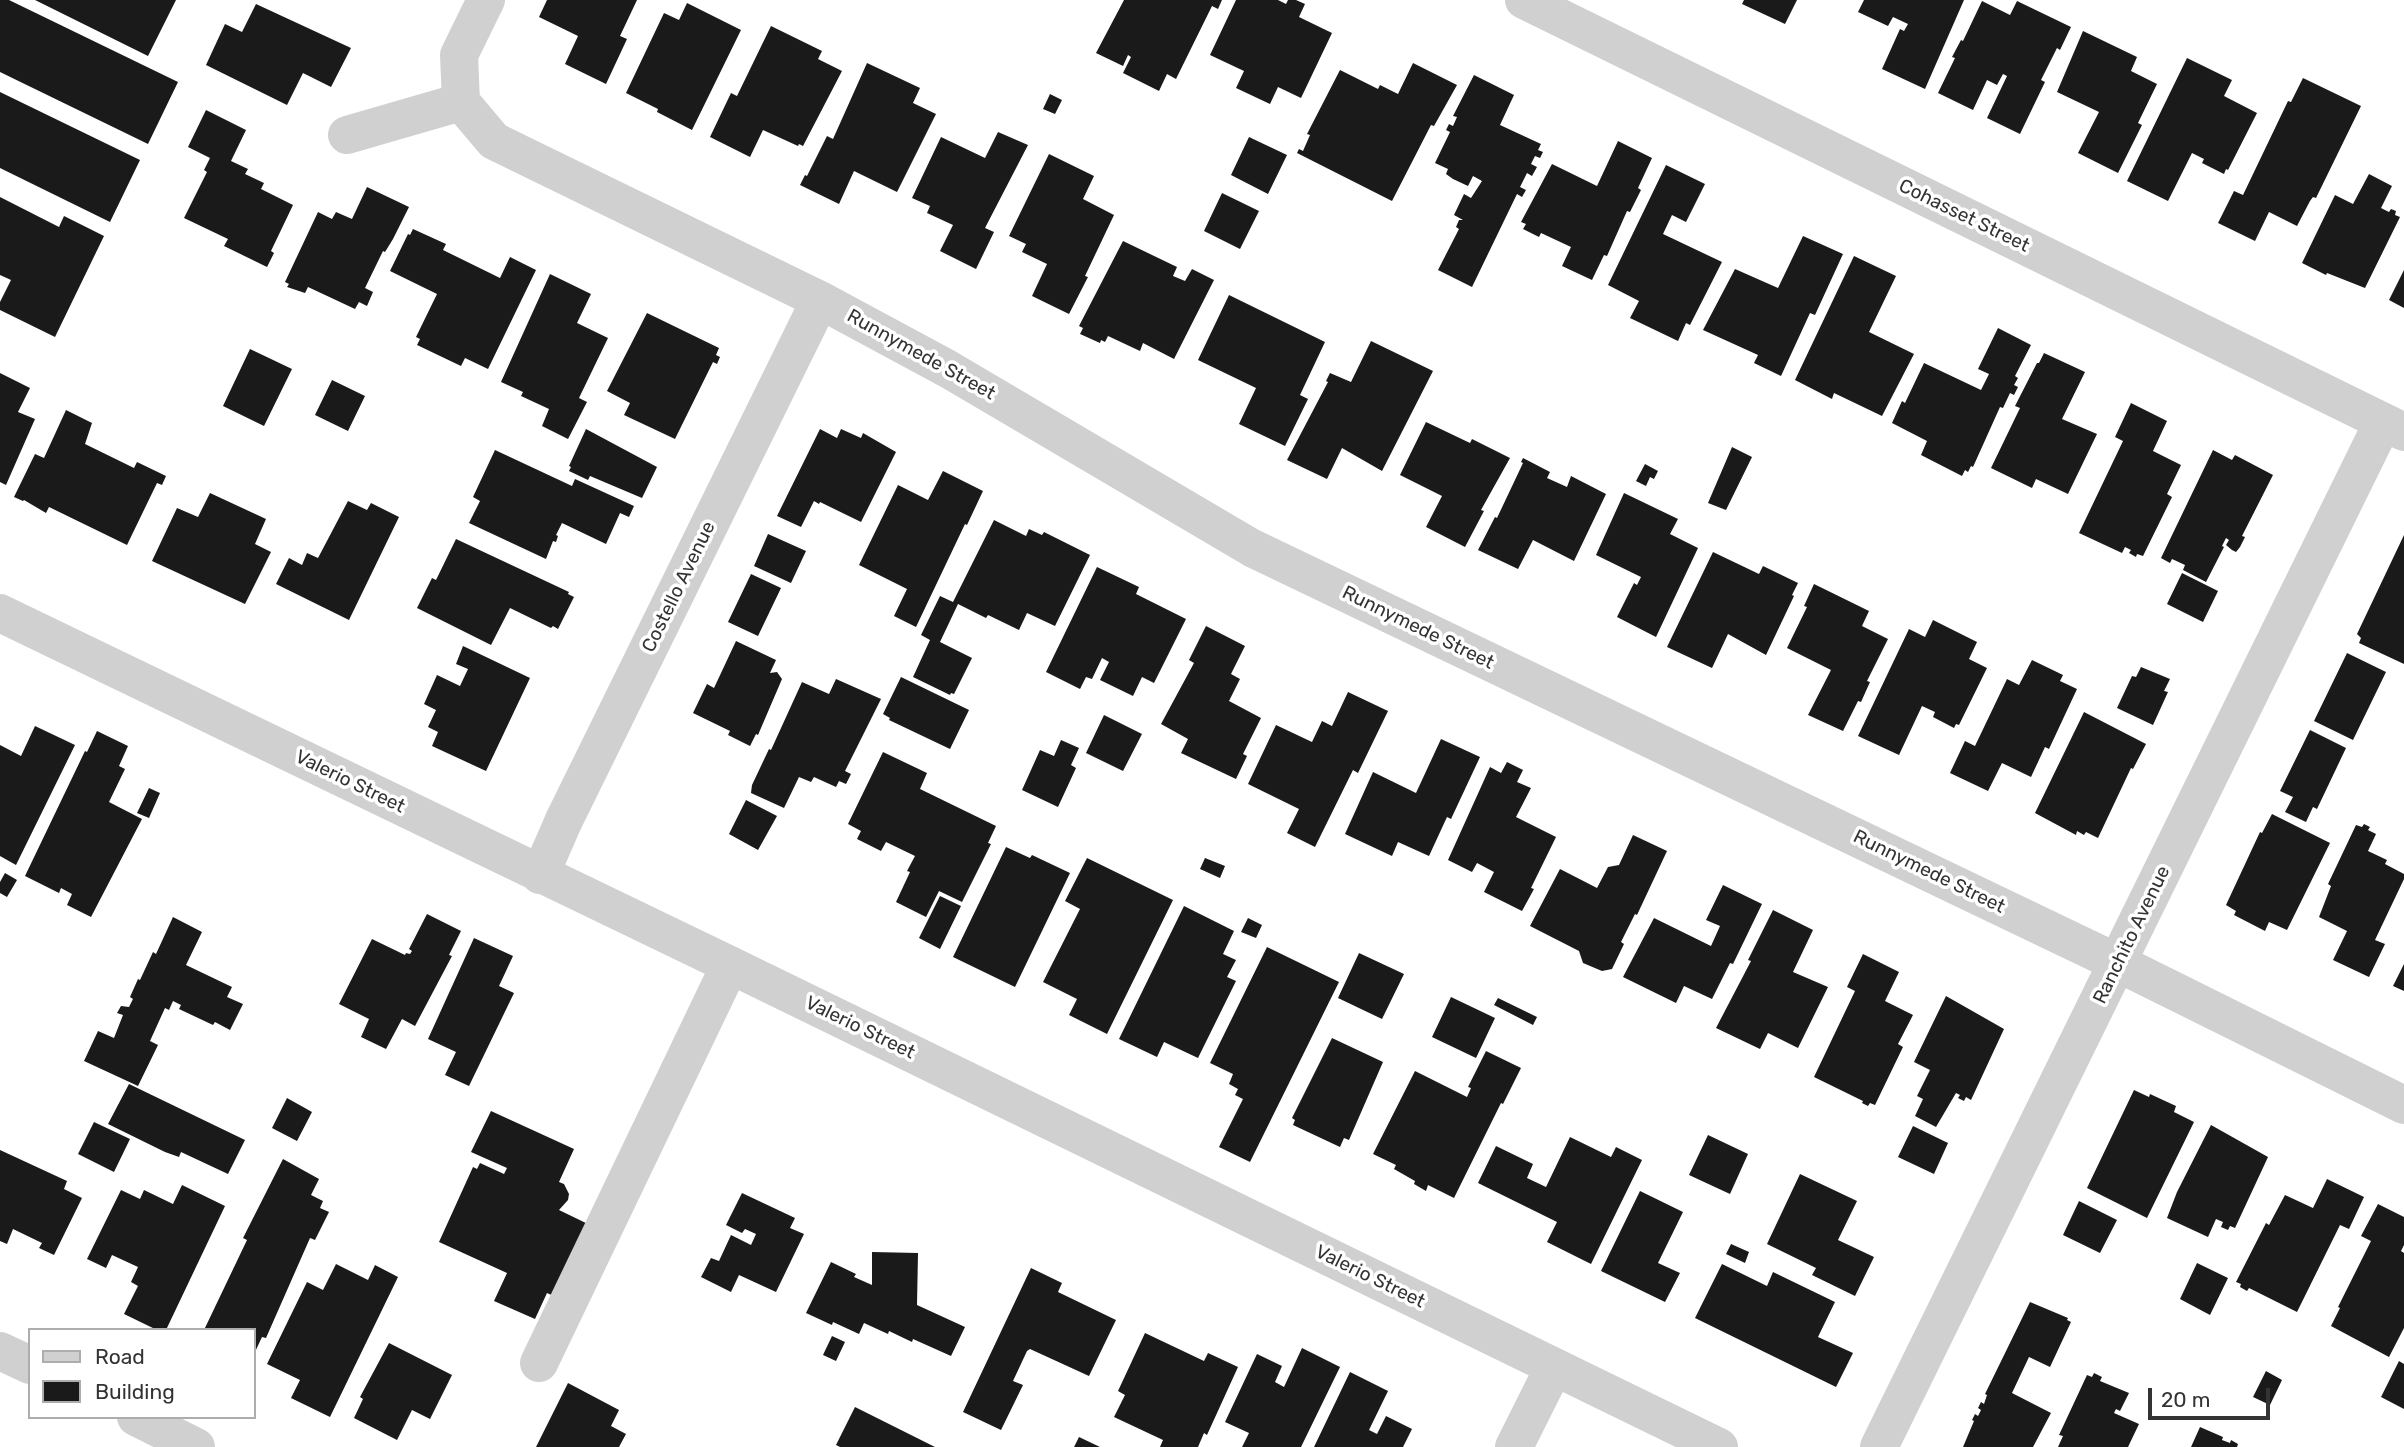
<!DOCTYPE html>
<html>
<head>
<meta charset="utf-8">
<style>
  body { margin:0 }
  #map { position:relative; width:2404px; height:1447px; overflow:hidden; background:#fff; font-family:Rubik,sans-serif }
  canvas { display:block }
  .legend { position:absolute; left:28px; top:1328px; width:228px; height:91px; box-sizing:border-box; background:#fff; border:2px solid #adadad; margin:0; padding:9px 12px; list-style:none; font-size:21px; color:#333 }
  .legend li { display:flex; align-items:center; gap:14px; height:35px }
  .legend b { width:35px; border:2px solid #adadad }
  .scale { position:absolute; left:2148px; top:1388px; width:122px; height:32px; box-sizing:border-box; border:4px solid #333; border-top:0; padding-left:9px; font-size:21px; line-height:24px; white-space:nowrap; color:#333; -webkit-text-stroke:5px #fff; paint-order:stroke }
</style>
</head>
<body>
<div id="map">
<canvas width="2404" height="1447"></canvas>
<ul class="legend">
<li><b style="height:9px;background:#d0d0d0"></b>Road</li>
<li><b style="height:19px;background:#1a1a1a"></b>Building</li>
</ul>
<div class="scale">20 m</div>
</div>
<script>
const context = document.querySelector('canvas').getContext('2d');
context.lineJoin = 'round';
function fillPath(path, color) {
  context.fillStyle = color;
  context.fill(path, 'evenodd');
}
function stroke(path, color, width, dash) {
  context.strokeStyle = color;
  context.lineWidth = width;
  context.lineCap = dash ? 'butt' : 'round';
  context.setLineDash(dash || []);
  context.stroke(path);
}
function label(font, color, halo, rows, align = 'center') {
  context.font = font + ' Rubik,sans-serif';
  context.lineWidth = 7;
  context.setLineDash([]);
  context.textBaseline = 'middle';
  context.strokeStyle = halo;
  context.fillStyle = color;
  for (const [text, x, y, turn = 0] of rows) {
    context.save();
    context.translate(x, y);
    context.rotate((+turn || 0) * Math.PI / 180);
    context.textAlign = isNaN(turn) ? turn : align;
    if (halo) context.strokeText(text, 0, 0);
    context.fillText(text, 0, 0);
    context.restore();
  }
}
const building = new Path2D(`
  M0,0h9l169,82 -30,62 -148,-72z
  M35,0h141l-28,56z
  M547,0h90l-17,36 7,3 -21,45 -41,-20 13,-28 -39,-19z
  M1124,0h98l-4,9 -6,-3 -36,73 -9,-5 -8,17 -36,-18 8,-16 -3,-2 -5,11 -27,-13z
  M1236,0h42l8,4 2,-4h8l9,4 -6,13 33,16 -31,65 -23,-11 -8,17 -34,-16 8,-17 -34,-16z
  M1744,0h53l-12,24 -43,-20z
  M1864,0h100l-39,89 -43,-20 18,-40 4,2 4,-7 -15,-7 -5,9 -30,-14z
  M1982,1l28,14 7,-14 54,26 -11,23 -3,-2 -16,32 4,2 -25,52 -33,-16 20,-42 -4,-2 -6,11 -10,-5 -14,30 -35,-17 17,-35 -3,-1 9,-17 2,1z
  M687,3l54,27 -49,100 -35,-18 1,-3 -32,-16 38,-80 15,7z
  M256,4l95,44 -20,39 -28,-14 -16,32 -81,-40 19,-41 17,8z
  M771,26l51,25 -4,8 24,12 -39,75 -4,-2 -1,2 -35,-16 -13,27 -40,-20 21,-44 6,3z
  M2083,31l54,26 -6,14 26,13 -19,39 4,2 -24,48 -40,-20 21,-41 -42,-20z
  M2187,58l45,22 -8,16 33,17 -29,57 -2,-1 -2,5 -22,-11 2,-4 -12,-6 -24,48 -41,-20z
  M867,63l53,25 -7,15 23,11 -39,78 -43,-21 -15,33 -39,-19 5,-10 2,1 20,-40 6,3z
  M1413,63l44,22 -23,41 -3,-1 -39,76 -95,-48 2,-4 4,2 7,-16 -3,-1 33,-64 38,19 2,-4 18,9z
  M1474,75l40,20 -14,30 41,19 -3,6 5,2 -3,6 -5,-2 -4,8 6,3 -5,9 -5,-3 -7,14 6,3 -4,7 -5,-3 -45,93 -34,-17 21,-41 -3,-2 3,-7h4l-9,-5 10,-21 7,4 11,-17 -9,-5 -5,10 -15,-7 -7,-5 2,-5 -13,-6 15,-31 -4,-2 3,-6 4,2 4,-9 -4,-1z
  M2303,78l58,28 -45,92 -3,-1 -3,4 -13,25 -28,-14 -14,29 -37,-18 16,-32 9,4 45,-94 3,1z
  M0,92l140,68 -30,62 -110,-54z
  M1050,94l12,6 -7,14 -12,-5z
  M206,110l40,20 -15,31 17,8 -3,5 19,9 -3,6 32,16 -22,46 3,2 -7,14 -43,-21 4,-7 -44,-21 23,-46 -3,-2 6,-12 -22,-11z
  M998,132l30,13 -43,83 9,4 -18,37 -36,-18 13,-26 -26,-12 3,-7 -18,-8 29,-61 44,21z
  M1249,137l38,18 -19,39 -37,-19z
  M1618,141l34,17 -14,30 3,2 -11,22 -3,-1 -20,45 -3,-1 -12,25 -30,-14 9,-19 -30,-14 -2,4 -16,-8 3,-5 -5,-2 31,-58 45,22z
  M1049,154l45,22 -11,23 31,16 -29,61 3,1 -19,37 -37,-18 15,-32 -25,-12 4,-8 -17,-8z
  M1666,165l39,19 -19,38 -14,-7 -9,19 59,28 -32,63 -4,-2 -8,18 -48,-23 9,-17 -31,-16z
  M2369,174l23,12 -11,22 8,4 2,-3 5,2 -1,4 5,2 -35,71 -38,-15 -1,2 -24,-12 33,-68 18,9z
  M367,187l42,20 -16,32 -8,13 -2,-1 -18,37 8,4 -6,14 -8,-4 -4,7 -47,-22 -3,6 -18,-6 2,-3 -4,-2 33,-70 14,7 4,-7 16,7z
  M1222,193l37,18 -19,38 -36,-18z
  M0,197l59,30 5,-11 40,20 -49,101 -55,-27v-8l11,-22 -11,-5z
  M413,229l33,15 -3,6 57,28 10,-21 26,13 -48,99 -23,-11 -4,8 -44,-21 3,-6 -4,-2 21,-43 -47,-23 18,-37 2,1z
  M1803,236l40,18 -28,61 -5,-2 -29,63 -27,-13 4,-8 -55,-25 32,-61 43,19z
  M1123,241l54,26 -4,9 12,5 7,-12 22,11 -40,79 -31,-16 -3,8 -32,-15 -3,6 -4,-2 -1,3 -20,-9 3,-6 -4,-2z
  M1854,256l42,20 -27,56 45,22 -32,62 -48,-23 -2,6 -37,-19z
  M2404,270v38l-15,-8z
  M550,274l41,20 -14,29 31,15 -29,60 8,4 -19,37 -26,-13 7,-17 -28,-13 2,-4 -22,-10z
  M1229,295l96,47 -25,53 8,4 -23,47 -46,-22 17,-36 -58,-28z
  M647,313l72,35 -3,7 4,2 -3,7 -4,-2 -38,77 -51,-24 6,-12 -23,-12z
  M1998,328l33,17 -16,31 3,2 -4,7 4,2 -4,8 -4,-2 -7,15 -3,-1 -27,60 -2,-1 -3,6 -3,-2 -3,6 -41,-21 6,-14 -35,-18 10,-22 3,2 19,-40 57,27 8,-16 -11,-5z
  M1371,341l62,30 -51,100 -40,-23 -15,31 -40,-19 41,-78 -2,-1 4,-8 21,9z
  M250,349l42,20 -28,57 -41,-20z
  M2044,353l41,19 -23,47 35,15 -29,60 -32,-15 -4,9 -41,-20 29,-60 -5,-2 22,-43h2z
  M0,373l30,15 -12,24 17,7 -29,66 -6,-3z
  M332,380l33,16 -17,35 -33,-16z
  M2131,403l36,18 -14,30 28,14 -14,29 5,3 -29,59 -6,-2 -1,3 -7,-4 2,-3 -6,-3 -3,6 -43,-20 44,-92 -8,-4z
  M66,410l26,13 -7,21 49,24 3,-6 29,14 -4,9 -5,-2 -30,62 -78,-38 -3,6 -22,-13 -1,1 -9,-4 21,-43 9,4z
  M1426,422l44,21 2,-4 38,19 -29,52 3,1 -19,36 -39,-20 16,-31 -42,-21z
  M586,429l71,38 -15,31 -52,-22 -2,4 -19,-9 2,-4 -2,-1z
  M820,429l17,9 4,-9 20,9 2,-5 33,19 -35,70 -41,-20 -1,2 -5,-3 -13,26 -24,-11z
  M1732,447l20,10 -26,53 -18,-7z
  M495,450l77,36 3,-7 59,27 -5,11 -9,-4 -14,31 -44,-21 -6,12 2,1 -2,6 -3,-1 -7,18 -77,-36 11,-22 -7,-4z
  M2213,450l19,10 3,-5 38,20 -31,61 3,1 -5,10 -4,5 -4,-2 -6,-5 3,-5 -3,-2 -4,8 2,1 -18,35 -23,-12 2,-5 -13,-6 -2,4 -9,-5z
  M1523,458l27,14 -3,6 20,9 4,-11 35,18 -32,67 -41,-21 -15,29 -40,-19 17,-33 2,1 26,-55 -2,-1z
  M1645,464l13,7 -4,8 -4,-2 -4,9 -10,-5z
  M943,471l40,20 -16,34 -2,-1 -49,103 -22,-11 13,-27 -48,-24 39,-80 30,15z
  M210,493l56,26 -11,25 16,8 -26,52 -93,-43 25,-53 21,9z
  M1624,493l54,26 -8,15 28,14 -42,89 -39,-20 17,-34 3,2 4,-8 -45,-22z
  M348,501l19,9 4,-7 28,14 -50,103 -73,-36 13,-26 13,7 5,-12 11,5z
  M994,520l32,16 3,-7 13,6 2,-3 46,23 -35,71 -28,-13 -8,17 -31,-15 -2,3 -28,-14 -18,38 32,16 -18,36 -3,-1 -1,2 -37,-18 17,-37 -9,-5 19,-39 13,6z
  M768,534l38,17 -15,32 -37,-17z
  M2404,535v129l-45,-21 2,-5 -4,-4z
  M456,539l113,53 -1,2 6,3 -16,32 -5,-3 -2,2 -41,-20 -19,37 -74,-37 15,-30 4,2z
  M1713,552l46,22 4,-8 35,17 -6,12 2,1 -28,59 -38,-21 -16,34 -45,-21z
  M1097,567l42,20 -3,7 50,25 -32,64 -12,-6 -9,19 -33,-16 9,-18 -7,-4 -10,21 -6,-2 -6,12 -34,-17z
  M2182,573l36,18 -15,31 -36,-18z
  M751,574l30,14 -23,48 -30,-14z
  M1814,584l55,27 -7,15 26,13 -21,42 3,1 -9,20 -3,-1 -15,30 -35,-16 23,-45 -44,-22 20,-41 -3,-1z
  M1933,620l44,22 -8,17 18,9 -28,57 -3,-1 -2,4 -21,-11 2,-5 -13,-6 -23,49 -41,-19 51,-107 16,8z
  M1206,626l39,20 -14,28 9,5 -11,22 32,17 -18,36 4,2 -11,23 -55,-26 7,-14 -27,-15 33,-61 -5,-3z
  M736,641l40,19 -6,13 7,-1 5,7 -24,56 -2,-1 -6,12 -22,-11 2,-4 -37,-18 14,-29 7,4z
  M463,646l67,32 -44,93 -54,-25 6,-14 -10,-5 8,-17 -12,-6 13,-29 23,11 8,-17 -12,-5z
  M2347,653l39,19 -33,68 -39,-19z
  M2032,660l31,15 -3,6 17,8 -28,60 -4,-2 -14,30 -29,-14 -14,28 -38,-18 15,-32 10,5 32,-67 12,6z
  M2141,667l29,12 -6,12 4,1 -15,33 -36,-17 15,-32 4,1z
  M901,677l68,33 -19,39 -61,-29 1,-2 -7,-4z
  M836,679l45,20 -36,72 6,3 -5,10 -7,-3 -3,6 -22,-10 -3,5 -12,-5 -15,31 -33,-15 1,-8 17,-36 2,1 31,-68 27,12z
  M1348,692l40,19 -30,62 -5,-3 -38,77 -28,-14 12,-24 -51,-25 28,-59 36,17 10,-21 10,5z
  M2084,712l62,32 -13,25 -2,-1 -33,70 -12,-6 -2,3 -7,-4 -1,4 -41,-22z
  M1104,715l38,19 -19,37 -37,-18z
  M35,726l40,19 -59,120 -16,-9v-111l21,11z
  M2310,730l36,18 -29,61 -4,-2 -7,15 -21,-10 8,-15 -13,-6z
  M97,731l31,15 -9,20 6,3 -16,33 33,17 -51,98 -24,-12 5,-11 -11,-6 -2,5 -34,-17 60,-125 2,1z
  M1441,739l39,18 -29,62 -4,-2 -18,39 -31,-14 -6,14 -47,-22 28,-62 43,21z
  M1061,740l18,8 -8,17 5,3 -18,39 -36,-17 18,-40 14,6z
  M883,752l44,21 -7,16 76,37 -8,17 3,1 -29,58 -23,-11 -13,26 -30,-15 14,-30 -3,-1 8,-15 -29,-14 -5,9 -24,-12 4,-8 -13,-7z
  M1507,762l16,8 -6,12 14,6 -15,29 40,20 -25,51 3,1 -12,22 -38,-19 10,-20 -17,-9 -5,9 -24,-12 42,-93 11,6z
  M149,788l11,5 -11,25 -12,-5z
  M746,800l31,16 -19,34 -29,-16z
  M2272,814l58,29 -43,87 -18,-8 -4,9 -31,-16 2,-4 -10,-6 34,-73 2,1z
  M2364,824l6,3 -2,3 8,4 -8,17 19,9 -2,4 19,10v5l-29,61 10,4 -16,33 -36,-17 14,-29 -28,-14 12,-31 -3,-2 28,-59 6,2z
  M1633,835l34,16 -30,64 -2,-1 -14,28 3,2 -12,25 -10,2 -19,-8 -4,-12 -49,-25 30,-57 37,19 11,-21 11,-2z
  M1006,847l24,11 2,-3 38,18 -55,114 -62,-30z
  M1087,858l86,42 -66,134 -38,-19 8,-16 -34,-17 37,-73 -15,-8z
  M1205,858l20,8 -5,12 -20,-9z
  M5,873l12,7 -10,17 -7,-4v-11z
  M1723,885l39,19 -29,60 -3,-1 -18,36 -28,-13 -8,17 -53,-26 31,-59 57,28 9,-20 -14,-6z
  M940,896l21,10 -21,43 -21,-11z
  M1184,906l50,25 -11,23 13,6 -9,17 9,4 -38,77 -34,-16 -7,15 -38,-18z
  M1773,910l40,20 -20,42 35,15 -30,61 -30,-15 -8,16 -44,-21 35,-67 -3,-1z
  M427,914l34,17 -12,24 3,1 -37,70 -13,-7 -16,30 -25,-12 8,-18 -30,-15 33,-65 33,16 1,-2 4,1 2,-3 -3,-2z
  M173,917l29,15 -16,33 46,22 -5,10 16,7 -13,26 -15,-8 -2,3 -34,-16 2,-4 -8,-4 -4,9 -4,-2 -15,33 8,4 -20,41 -54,-25 14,-30 16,7 9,-23 -6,-2 4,-7 8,1 4,-8 -3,-2 8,-18 2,1 13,-28 3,2z
  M1248,918l14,7 -6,13 -15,-6z
  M474,938l39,18 -14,30 15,7 -45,93 -24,-11 11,-23 -28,-13z
  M1267,947l72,35 -89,180 -31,-15 24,-48 -8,-4 3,-6 -9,-5 4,-10 -23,-11z
  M1359,953l45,21 -22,45 -44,-21z
  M1863,954l36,18 -14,29 28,14 -15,29 5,3 -28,58 -5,-2 -2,3 -6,-3 1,-2 -49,-24 41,-86 -8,-4z
  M2404,964v27l-11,-5z
  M1946,996l58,33 -33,71 -5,-3 -2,4 -6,-3 2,-3 -4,-2 -20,34 -21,-11 8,-17 -6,-3 13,-26 -16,-8z
  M1451,997l44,21 -19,40 -44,-21z
  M1498,998l39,19 -4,8 -39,-20z
  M1332,1038l51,24 -34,78 -5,-2 -4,9 -47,-22 2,-5 -3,-2z
  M1486,1051l35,17 -18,36 -2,-1 -47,95 -26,-13 -2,6 -12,-7 1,-3 -21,-12 2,-4 -23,-11 42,-83 52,26 4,-9 -3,-1z
  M129,1084l116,56 -17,34 -47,-22 -2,5 -14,-5 -57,-28z
  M2134,1090l15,7 1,-3 26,12 -2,6 20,10 -47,96 -60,-30z
  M287,1098l25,14 -15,29 -25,-13z
  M491,1111l83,38 -15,33 5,2 5,10 -1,6 -9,10 31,15 -32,73 -11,-5 -12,26 -41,-18 13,-28 -68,-31 34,-75 4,2 3,-6 24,11 3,-6 -36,-16z
  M94,1122l36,17 -16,33 -36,-18z
  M2211,1125l57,32 -33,71 -5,-2 -2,4 -7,-3 2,-5 -7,-3 -8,18 -41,-19 10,-26z
  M1913,1126l35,17 -14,31 -36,-17z
  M1708,1135l40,19 -18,40 -41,-19z
  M1570,1137l41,20 5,-10 26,13 -51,104 -44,-22 10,-20 -79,-39 18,-37 37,18 -6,14 19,9z
  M0,1150l67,31 -3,8 18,9 -28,57 -15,-7 3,-5 -29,-14 -6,15 -7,-3z
  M283,1159l36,20 -8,16 12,6 -3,7 9,4 -14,28 -5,-2 -44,100 -4,-1 -8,17v-24h-50l43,-90 -4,-2z
  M1800,1174l57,27 -19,39 36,17 -19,39 -43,-21 4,-7 -49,-24z
  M2327,1179l37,18 -15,32 -9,-4 -43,87 -48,-24 -2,3 -7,-4 1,-3 -5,-2 30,-59 3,2 16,-30 28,13z
  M182,1185l43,21 -59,124h-9l-33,-16 14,-28 -7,-4 7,-15 -26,-12 -6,13 -19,-9 34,-69 19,9 4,-9 29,14z
  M1640,1191l43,21 -25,51 22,10 -15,29 -64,-31z
  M742,1193l53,25 -5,10 14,6 -28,58 -37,-17 -8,17 -30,-15 10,-19 8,3 12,-26 20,10 5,-11 -11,-5 -3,4 -16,-8z
  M2079,1201l38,19 -17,33 -37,-18z
  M2378,1204l26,13v28l-3,6 3,2v75l-15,29 -58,-31 9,-18 -2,-1 33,-66 -10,-5z
  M1731,1244l18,8 -4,11 -19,-9z
  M872,1252l46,1 -1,52 48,22 -14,29 -38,-17 -1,3 -23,-11 -1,3 -24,-11 -5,11 -26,-12 -1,3 -26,-12 25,-51 25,12 -2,3 18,8z
  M2197,1263l31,15 -18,37 -30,-16z
  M336,1264l32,16 7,-15 23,12 -68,140 -39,-19 9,-18 -33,-16 40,-82 16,8z
  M1722,1264l45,22 6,-14 62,30 -17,35 35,16 -17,34 -141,-69z
  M1031,1268l31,15 -4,9 58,28 -27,56 -59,-27 -3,2 -14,30 10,4 -22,45 -38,-18z
  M2030,1302l38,16 -1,2 4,2 -21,45 -21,-10 -17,36 39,20 -18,34h-70l11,-26 -2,-1 3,-6 3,2 3,-6 -3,-2 3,-6 3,2 3,-9 -2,-1z
  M1145,1333l59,28 4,-8 30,14 -31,68 -3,-2 -6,14h-38l3,-7 -49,-23 11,-22 -7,-4z
  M832,1336l13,6 -9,19 -13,-6z
  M389,1343l63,32 -22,44 -18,-9 -15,30 -43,-22 9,-19 -3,-2z
  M1302,1348l38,19 -39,80h-59l7,-14 -24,-11 32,-68 25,12 -7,16 9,5z
  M2399,1361l5,3v45l-23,-12z
  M2266,1371l16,9 -12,25 -17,-8z
  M1350,1372l38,19 -19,39 8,4 9,-18 26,13 -9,18h-89z
  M2094,1373l8,4 -2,4 29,12 -9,18 -4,-2 -2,4 25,11 -11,23h-70l5,-11 -4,-1 28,-60 5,2z
  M568,1383l51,27 -8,16 15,8 -7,13h-83z
  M855,1407l80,40h-95l-4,-2z
  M2200,1427l23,10 -1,3 8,3 1,-3 7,4 -1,3h-46z
  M1079,1437l21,10h-26z`);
const minor = new Path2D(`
  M1524,0l880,432
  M461,102l33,39 326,159 128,69 304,179 866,415 286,142
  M461,102l-2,-47 27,-55
  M347,135l114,-33
  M0,613l730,352 989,482
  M540,875l24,-55 256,-520
  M0,1351l30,14
  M539,1363l191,-398
  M136,1417l60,30
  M1514,1447l40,-80
  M1879,1447l504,-1025`);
const streetNames = [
  ["Cohasset Street",1964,216,26],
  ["Runnymede Street",921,355,29],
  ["Costello Avenue",679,587,-64],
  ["Runnymede Street",1418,628,26],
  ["Valerio Street",350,782,26],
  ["Runnymede Street",1929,872,26],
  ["Ranchito Avenue",2132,935,-64],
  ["Valerio Street",860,1028,26],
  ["Valerio Street",1370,1277,26]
];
fillPath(building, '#1a1a1a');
stroke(minor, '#d0d0d0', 38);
label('19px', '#333', '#fff', streetNames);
</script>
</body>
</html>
